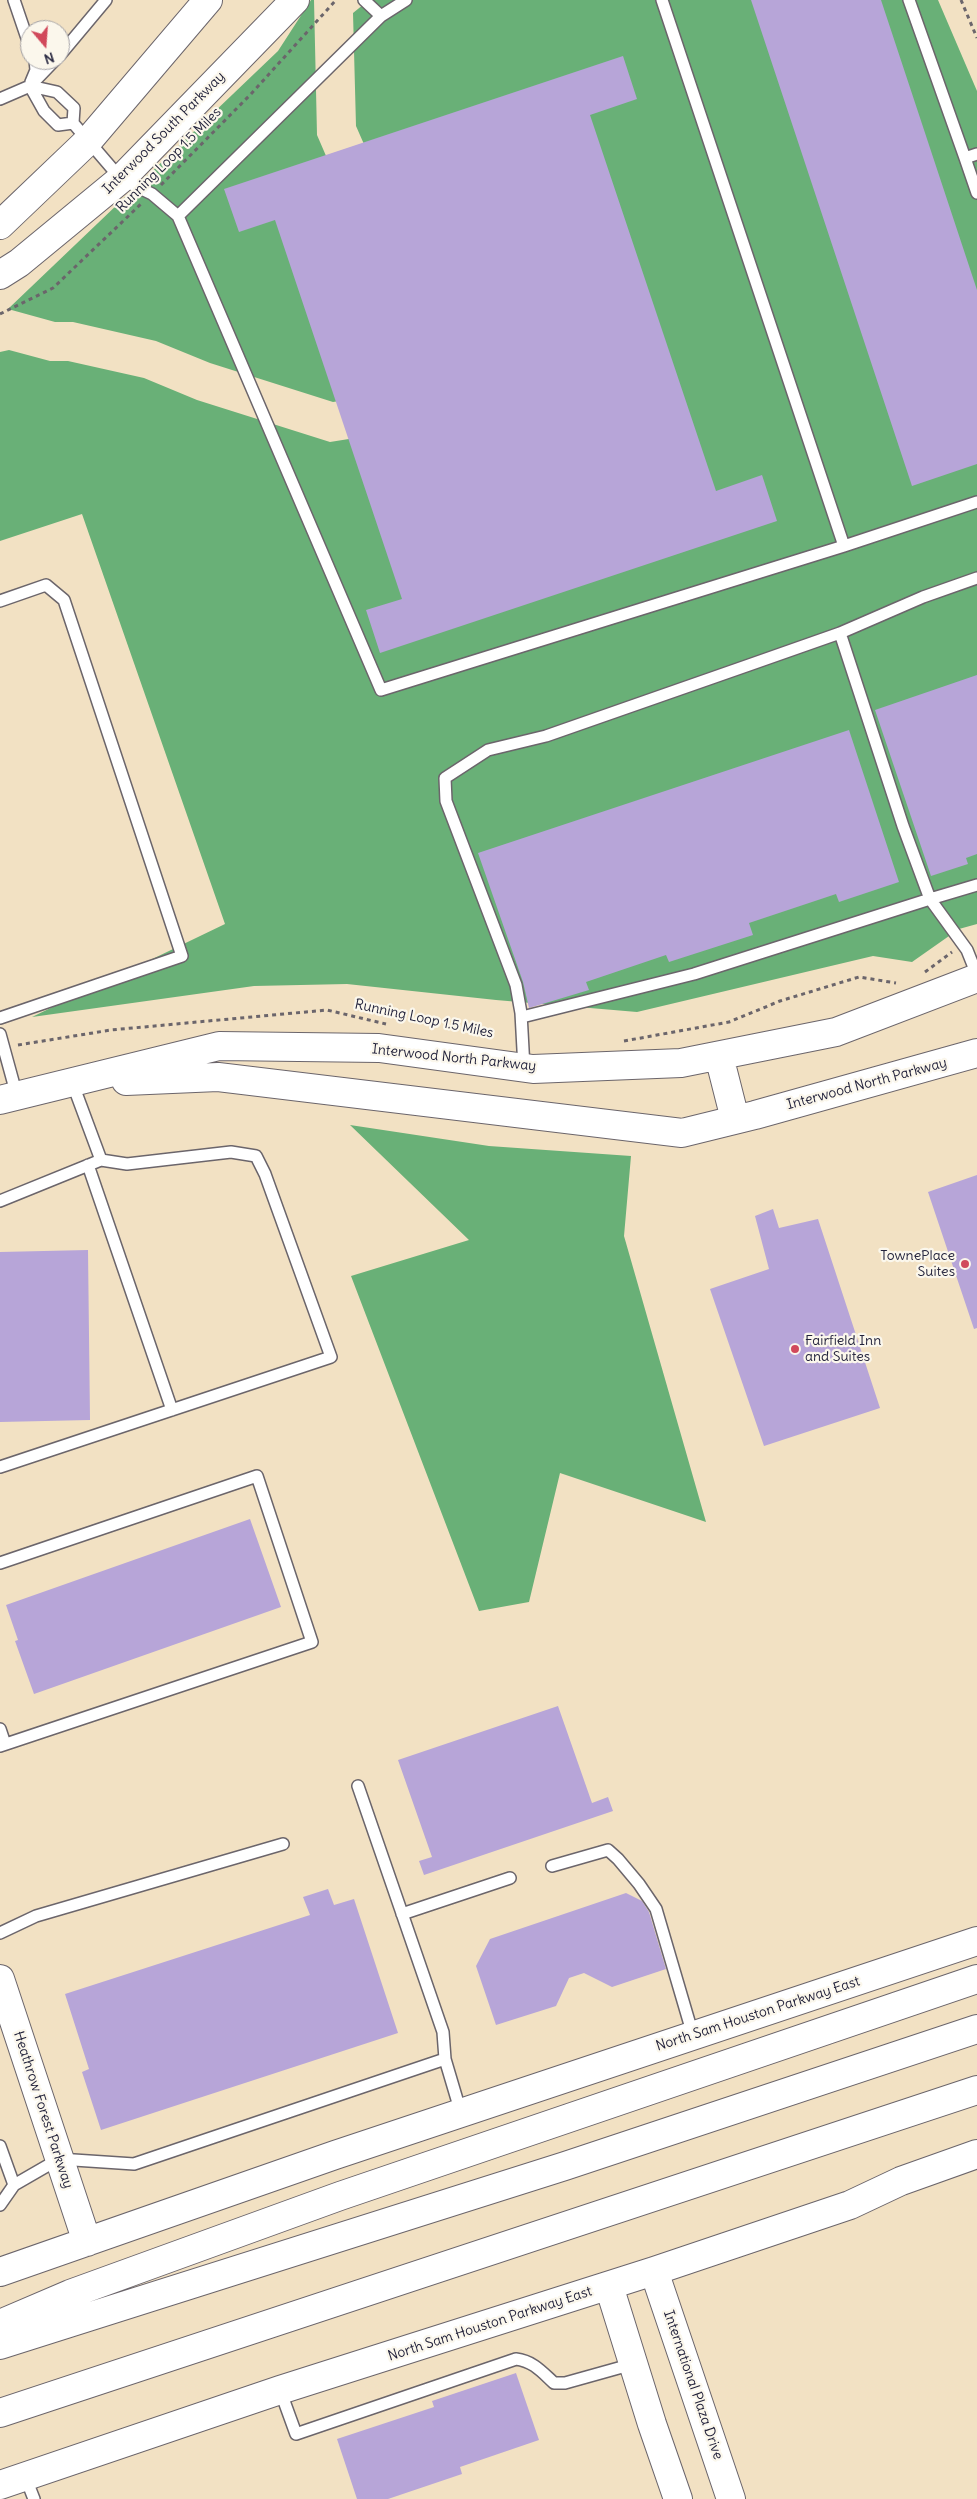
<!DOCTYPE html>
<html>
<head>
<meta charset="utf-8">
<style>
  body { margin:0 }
  #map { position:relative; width:977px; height:2499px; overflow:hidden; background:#f2e1c3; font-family:Delius,sans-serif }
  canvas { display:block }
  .north { position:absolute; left:20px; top:20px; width:50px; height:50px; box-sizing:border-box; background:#fbf7ec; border:1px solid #a4a2a5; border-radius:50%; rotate:162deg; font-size:14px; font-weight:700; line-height:20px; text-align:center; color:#22223b }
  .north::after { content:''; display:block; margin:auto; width:18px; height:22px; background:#d1495b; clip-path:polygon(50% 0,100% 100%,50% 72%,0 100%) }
</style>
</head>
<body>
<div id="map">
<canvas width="977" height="2499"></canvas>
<div class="north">N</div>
</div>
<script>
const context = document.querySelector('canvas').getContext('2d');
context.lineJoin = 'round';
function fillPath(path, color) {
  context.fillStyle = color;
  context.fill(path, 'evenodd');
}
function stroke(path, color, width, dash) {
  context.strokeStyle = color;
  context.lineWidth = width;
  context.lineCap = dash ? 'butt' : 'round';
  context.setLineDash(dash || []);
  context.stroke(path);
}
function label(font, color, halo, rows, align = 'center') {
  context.font = font + ' Delius,sans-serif';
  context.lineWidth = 4.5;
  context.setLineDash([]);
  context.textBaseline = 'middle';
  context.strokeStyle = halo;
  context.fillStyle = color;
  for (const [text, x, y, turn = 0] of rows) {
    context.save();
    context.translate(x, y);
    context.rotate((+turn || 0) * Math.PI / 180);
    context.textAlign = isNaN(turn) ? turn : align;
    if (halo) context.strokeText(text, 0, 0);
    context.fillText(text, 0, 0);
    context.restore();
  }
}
const forest = new Path2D(`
  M311,0h3l3,135 35,81 31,178 -50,8 -123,-39 -54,-22 -83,-19h-18l-47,-13 270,-258z
  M369,0h569l39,91v833l-18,5 -47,33 -39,-6 -236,56 -141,-12 -149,-16 -93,2 -222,31 193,-93 -143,-410 -82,27v-189l9,-2 41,11h18l76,17 53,22 133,42 69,-11 -11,-232 -32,-73 -3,-113z
  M350,1125l139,21 142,10 -7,80 82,286 -146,-49 -31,129 -50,9 -128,-335 118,-36z`);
const building = new Path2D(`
  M751,0h130l96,290v174l-65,22z
  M623,56l14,43 -47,16 126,376 46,-16 15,46 -397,132 -14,-43 36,-11 -127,-379 -36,12 -15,-43z
  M977,675v179l-11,4 2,6 -37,12 -56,-166z
  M849,730l50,152 -60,20 -3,-8 -87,29 4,12 -84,27 -3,-7 -80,27 3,8 -60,18 -6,-26 -45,-129z
  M977,1175v153l-3,1 -46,-137z
  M773,1209l6,19 39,-9 62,189 -116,38 -54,-157 59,-20 -14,-53z
  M88,1250l2,170 -90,2v-170z
  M250,1519l31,88 -247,87 -19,-53 3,-1 -12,-35z
  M558,1706l34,97 16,-6 5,14 -189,64 -5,-14 13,-4 -34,-97z
  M328,1889l6,16 20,-6 44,134 -297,97 -19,-58 7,-3 -24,-75 245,-79 -7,-18z
  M626,1893l16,8 7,11 17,57 -54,18 -28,-14 -15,5 -13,28 -60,19 -20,-59 14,-27z
  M516,2373l23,67 -79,27 2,7 -74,25h-31l-20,-60 97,-32 -2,-6z`);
const path = new Path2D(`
  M961,0l16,38
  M161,185l90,-91 85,-94
  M0,314l53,-26 89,-85
  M925,972l27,-20
  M624,1041l105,-19 51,-21 79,-24 37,6
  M18,1045l93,-15 216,-20 59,14`);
const lane = new Path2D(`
  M14,0l16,47
  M364,0l17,16
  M662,0l182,546
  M909,0l56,158
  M60,55l46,-55
  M31,82l5,-12 -1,-10
  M0,99l30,-13 25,-26
  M73,123l-15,2 -14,-14 -14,-25 27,6 17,16 -1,15 48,56 31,15 26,22 203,474 463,-144 133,-44
  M977,154l-12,4 12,35
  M178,216l203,-200 25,-16
  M0,601l46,-16 18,15 118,356 -182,62
  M977,885l-47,14 37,51 10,25
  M522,1017l172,-43 236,-75 -27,-73 -63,-193
  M0,1034l17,62
  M524,1068l-3,-55 -5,-28 -70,-184 -1,-23 43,-28 58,-14 203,-71 91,-32 83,-36 54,-19
  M72,1082l29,78
  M88,1165l84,245
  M0,1201l101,-41 26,4 104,-12 25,4 9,18 66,183 -331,110
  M0,1563l257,-87 55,166 -312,104
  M0,1729l5,15
  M358,1786l85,246 2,27
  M552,1866l56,-16 10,9 21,25 17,25 37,126
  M402,1914l108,-36
  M0,1933l36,-17 247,-72
  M0,2146l14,39 -14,20
  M14,2185l45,-26 75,5 311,-105 16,54
  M280,2390l16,44 220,-75c17,2 26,13 38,24h11l68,-19
  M25,2476l9,23`);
const secondary = new Path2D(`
  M0,225l88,-84 120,-141
  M0,275l19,-12 102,-84 174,-179
  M719,1056l16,63
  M126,1081l92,-4 464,56 73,-18 222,-62
  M0,1100l219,-54 160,2 154,21 148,-6 155,-31 141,-54
  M0,1979l87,263
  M654,2271l77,228
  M0,2272l335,-117 642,-214
  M609,2286l43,138 26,75
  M0,2485l280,-95 374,-119 196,-66 51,-24 76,-27`);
const highway = new Path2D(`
  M0,2324l70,-30 270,-98 637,-217
  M0,2345l565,-179 412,-137
  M0,2413l977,-323`);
const markers = [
  [965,1264,5,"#d1495b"],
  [795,1349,5,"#d1495b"]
];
const streetNames = [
  ["Interwood South Parkway",164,133,-45],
  ["Running Loop 1.5 Miles",169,160,-45],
  ["Running Loop 1.5 Miles",424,1019,12],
  ["Interwood North Parkway",454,1058,6],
  ["Interwood North Parkway",867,1084,-15],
  ["North Sam Houston Parkway East",758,2014,-18],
  ["Heathrow Forest Parkway",43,2110,72],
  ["North Sam Houston Parkway East",490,2324,-18],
  ["International Plaza Drive",693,2385,71]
];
const poiNames = [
  ["TownePlace",955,1256],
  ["Suites",955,1272],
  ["Fairfield Inn",805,1341,"left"],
  ["and Suites",805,1357,"left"]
];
fillPath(forest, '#69b077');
fillPath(building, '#b7a5d8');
stroke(lane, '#6b656b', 14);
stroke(secondary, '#6b656b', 30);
stroke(highway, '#6b656b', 30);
stroke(path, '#6b656b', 3, [4, 4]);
stroke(lane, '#fff', 11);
stroke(secondary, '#fff', 28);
stroke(highway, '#fff', 28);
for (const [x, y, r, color] of markers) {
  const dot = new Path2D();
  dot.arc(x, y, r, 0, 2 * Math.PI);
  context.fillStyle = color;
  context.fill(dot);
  stroke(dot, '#fbf7ec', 2);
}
label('14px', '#22223b', '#fbf7ec', streetNames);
label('14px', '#22223b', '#fbf7ec', poiNames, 'right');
</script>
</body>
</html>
